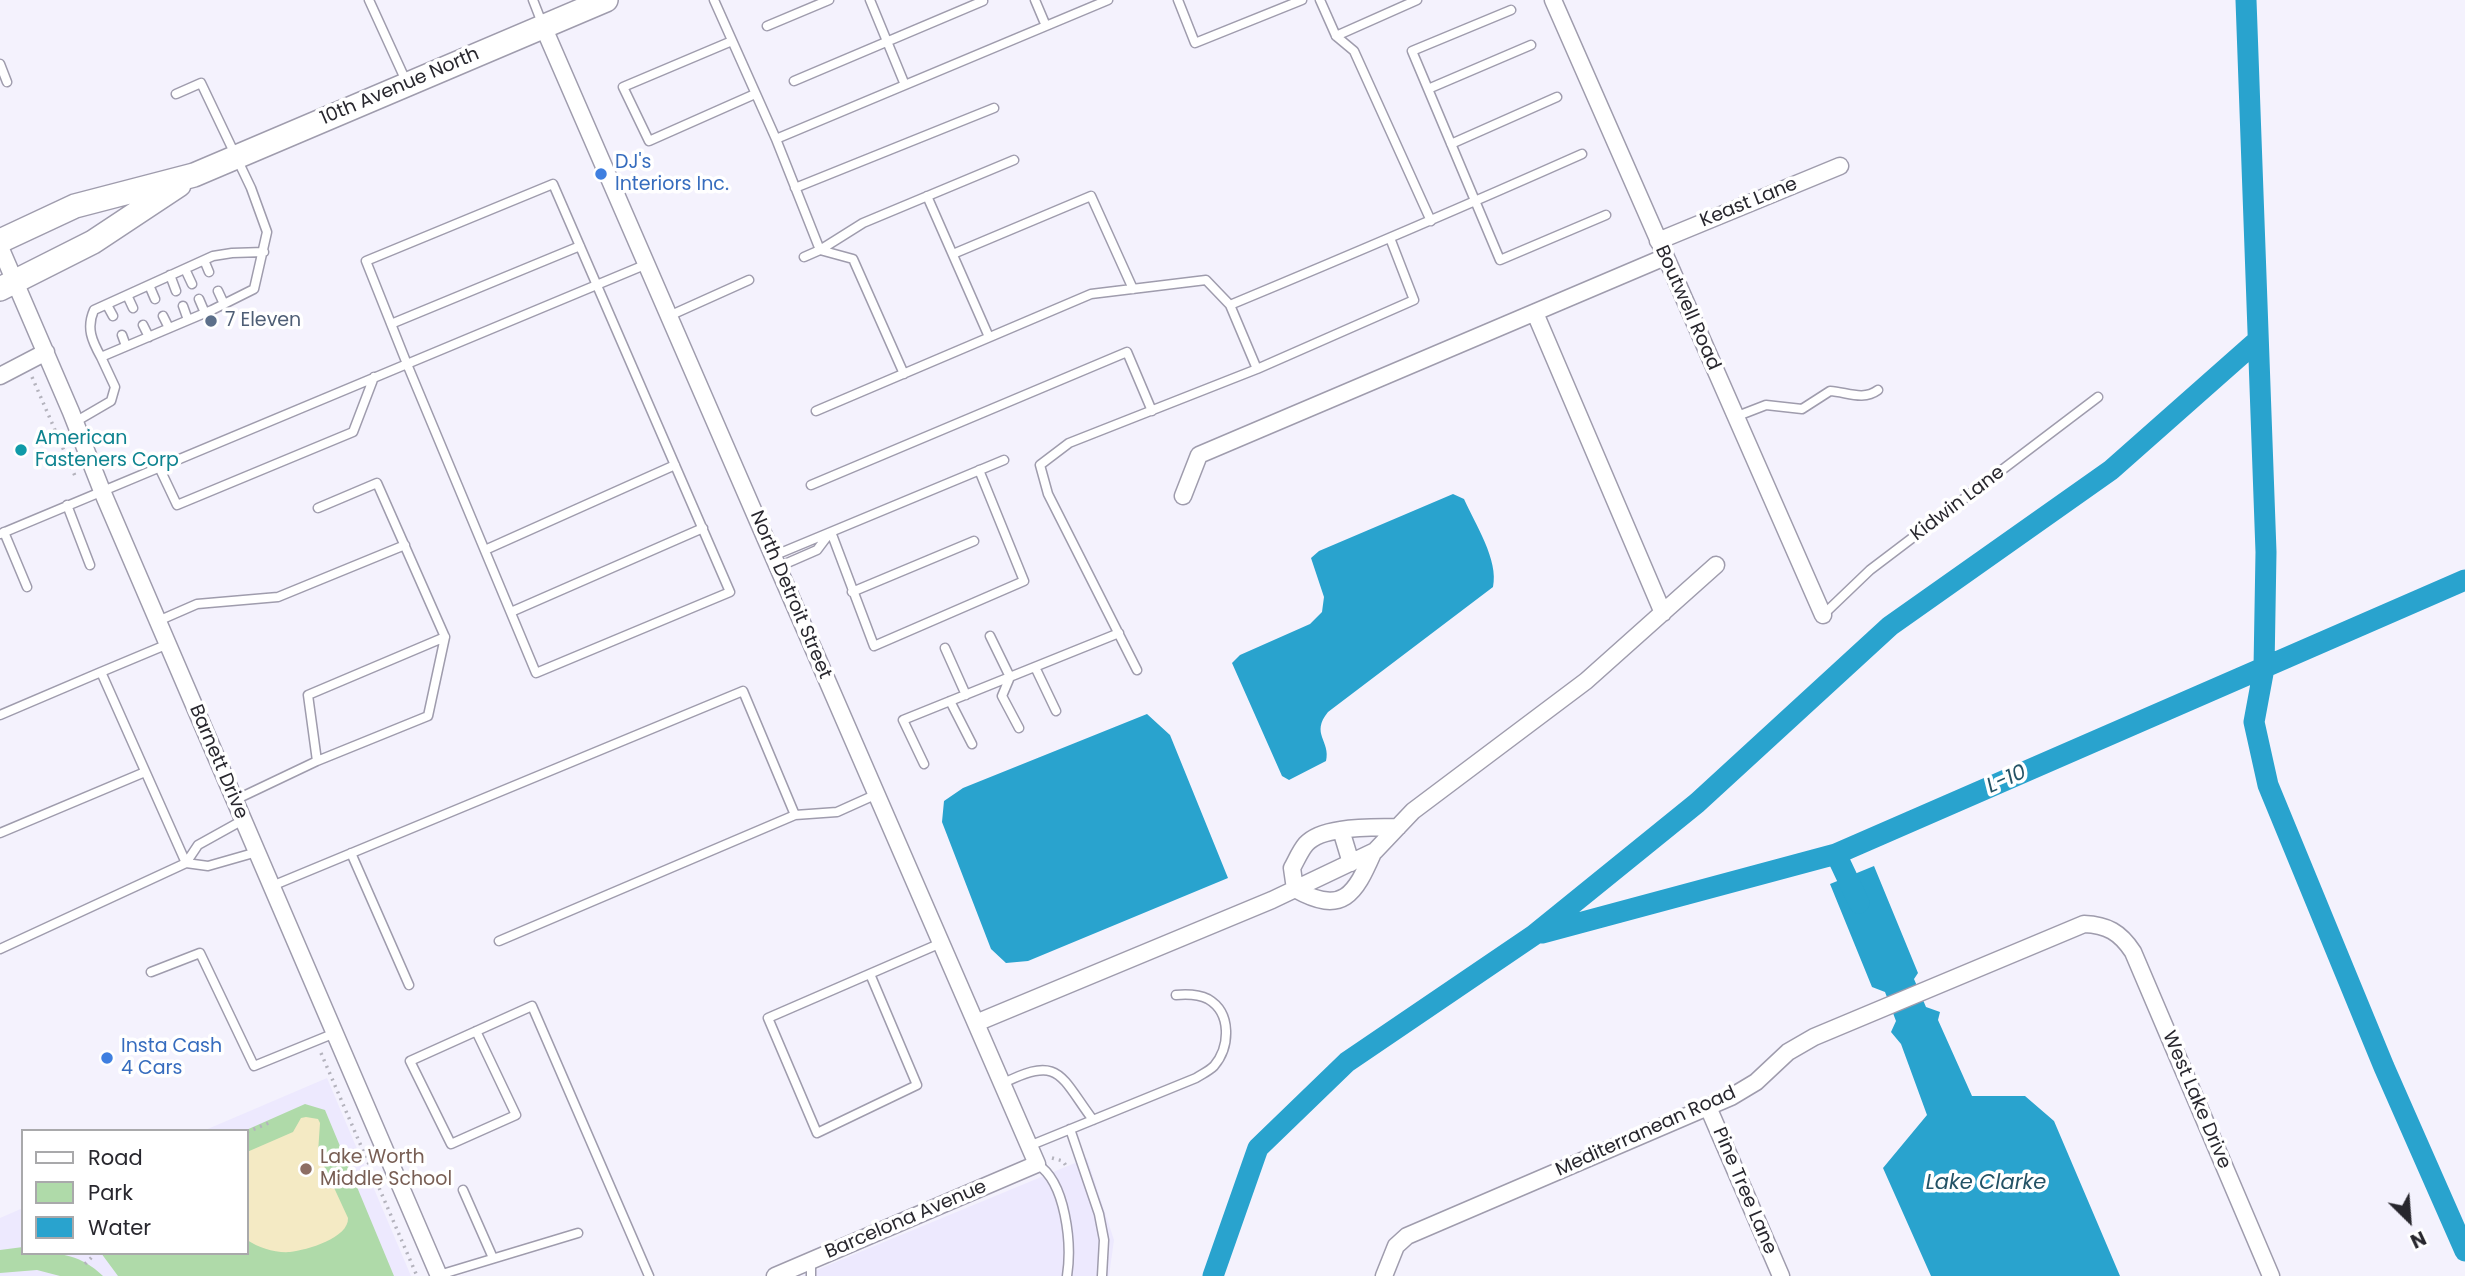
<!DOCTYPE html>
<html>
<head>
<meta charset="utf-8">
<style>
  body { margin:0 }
  #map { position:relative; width:2465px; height:1276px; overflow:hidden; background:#f4f2fd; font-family:Poppins,sans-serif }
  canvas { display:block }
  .legend { position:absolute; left:21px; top:1129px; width:228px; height:126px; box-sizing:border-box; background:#fff; border:2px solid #a9a9ab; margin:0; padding:9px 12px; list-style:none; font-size:21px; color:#28272e }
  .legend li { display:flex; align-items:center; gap:14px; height:35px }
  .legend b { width:35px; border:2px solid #a9a9ab }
  .north { position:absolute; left:2374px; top:1185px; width:70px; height:70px; -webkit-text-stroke:5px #fff; paint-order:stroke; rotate:155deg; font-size:19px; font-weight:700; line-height:28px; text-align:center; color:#28272e }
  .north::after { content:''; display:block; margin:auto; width:24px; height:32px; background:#28272e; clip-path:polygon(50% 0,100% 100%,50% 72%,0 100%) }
</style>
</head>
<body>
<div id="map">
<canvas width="2465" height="1276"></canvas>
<ul class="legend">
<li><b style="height:9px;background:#fff"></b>Road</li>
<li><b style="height:19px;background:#afdaa9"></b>Park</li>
<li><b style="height:19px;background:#29a3ce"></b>Water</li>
</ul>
<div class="north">N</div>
</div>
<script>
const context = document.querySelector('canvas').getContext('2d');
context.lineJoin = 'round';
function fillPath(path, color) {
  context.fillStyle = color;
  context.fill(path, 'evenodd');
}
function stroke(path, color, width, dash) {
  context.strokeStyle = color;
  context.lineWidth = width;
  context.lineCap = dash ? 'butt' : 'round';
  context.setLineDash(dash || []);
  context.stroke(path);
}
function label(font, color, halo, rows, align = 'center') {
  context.font = font + ' Poppins,sans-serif';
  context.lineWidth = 7;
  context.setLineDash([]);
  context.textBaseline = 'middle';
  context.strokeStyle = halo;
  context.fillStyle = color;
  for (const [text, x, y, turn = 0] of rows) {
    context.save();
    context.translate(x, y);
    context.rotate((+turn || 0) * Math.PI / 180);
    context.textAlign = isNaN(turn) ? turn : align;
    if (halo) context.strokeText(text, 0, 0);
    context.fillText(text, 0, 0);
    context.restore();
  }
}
const built = new Path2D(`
  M327,1078l84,198h-411v-58l23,-10v45h224v-122h-44z
  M1087,1158l27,82 -5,36h-307z`);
const green = new Path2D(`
  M305,1104l20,6 69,166h-276l-17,-23h146v-122h-3z
  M23,1247v6c32,0 54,-2 80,23h-43l-23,-6 -37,3v-23z`);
const sand = new Path2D(`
  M306,1117l12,2 2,4 -2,30 30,65c1,20 -41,32 -58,34 -15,1 -31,-4 -43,-12v-88l46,-20 8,-14z`);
const water = new Path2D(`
  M1453,494l11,5c11,25 35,61 29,88l-165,125c-18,22 3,29 -2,49l-37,19 -7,-4 -50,-113 8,-8 70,-31 12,-12 2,-15 -13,-39 8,-7z
  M1147,714l23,21 58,143 -200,83 -22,2 -15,-14 -49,-127 2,-21 19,-13z
  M1874,866l44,107 -4,6 12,28 14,5 -2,8 34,76h53l29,25 66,155h-189l-48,-108 44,-53 -26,-71 -10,-12 5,-11 -11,-29 -13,-5 -42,-103z`);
const canal = new Path2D(`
  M2246,0l20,552 -2,116 -10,54 14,63 116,282 81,184
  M1836,854l23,49
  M1542,933l294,-79 629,-274
  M1213,1276l45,-128 89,-86 187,-127 163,-132 193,-177 221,-156 147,-130`);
const path = new Path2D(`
  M32,377l43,99
  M321,1053l96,223
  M247,1132l24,-10
  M1052,1158l11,3 5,8
  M85,1264l7,-7 -3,-4`);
const lane = new Path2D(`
  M369,0l37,81
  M533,0l9,23
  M714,0l62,139 332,-139
  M870,0l35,85
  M1035,0l11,26
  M1178,0l17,43 107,-43
  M1320,0l16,36 81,-36
  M1511,10l-99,41 88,209 106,-45
  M767,26l62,-26
  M1336,36l18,15 77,170
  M732,41l-109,46 26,54 106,-47
  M0,64l7,18
  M794,81l189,-80
  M1428,89l103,-44
  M176,94l25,-11 50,105 16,44 -13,57 -42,21 -111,47c-9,-16 -15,-29 -7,-47l119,-54 19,-3 32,-1
  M776,139l44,111 33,9 51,115
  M1451,144l106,-47
  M795,188l199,-80
  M927,196l62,141
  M1390,238l24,62 -157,69 -27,-64c118,-49 235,-99 352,-151
  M953,254l138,-58 42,93
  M804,257l16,-7 43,-27 151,-63
  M204,260l5,12
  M185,269l7,15
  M170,275l6,16
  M149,285l6,14
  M218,291l6,13
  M127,295l6,13
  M199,299l6,14
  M107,305l6,11
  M183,306l5,14
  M163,316l6,12
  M669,316l80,-36
  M391,324l189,-78
  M143,325l6,12
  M122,335l4,11
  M816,411l275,-117 115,-14 24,25
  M1735,417l31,-12 36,4 28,-18c17,1 33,10 48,-1
  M75,422l36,-21 4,-14 -14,-30
  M159,467l18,38 176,-73 21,-55
  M811,485l316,-133 25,59
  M67,505l23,60
  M318,508l59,-25 68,154
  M4,532l23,55
  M831,532l43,114 150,-65 -45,-111
  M0,534l407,-170 -41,-103 187,-77 177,408 -194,81 -129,-309 240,-100
  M485,550l190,-85
  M773,556l231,-96
  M778,567l39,-17 12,-16
  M852,592l122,-51
  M511,612l192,-84
  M1823,615l47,-45 228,-173
  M158,621l39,-17 81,-7 127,-52
  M990,636l20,41 -8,19 17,32
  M945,648l21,47
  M1035,667l21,44
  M1137,670l-89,-176 -8,-29 29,-22 188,-74
  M101,672l67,-28
  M950,701l22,43
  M0,715l101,-43 85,191
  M924,764l-21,-44 216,-87
  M235,800l82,-39 111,-45 17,-79 -137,58 9,66
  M795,815l42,-3 40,-18
  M0,833l145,-61
  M351,853l58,132
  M186,863l22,3 49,-14
  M272,886l471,-195 52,124 -296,126
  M0,949l186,-86 12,-18 45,-25
  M151,972l49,-19 54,113 81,-33
  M870,974l47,111 -100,48 -49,-115 173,-75
  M476,1031l40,84 -65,29 -41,-83 122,-55 117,270
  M1002,1084c58,-30 58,-8 91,36
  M1070,1129l29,85 5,26 -2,36
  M1029,1146l167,-68c6,-4 13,-7 18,-12 16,-19 18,-53 -6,-67 -10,-5 -21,-5 -32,-4
  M1037,1164c29,18 35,80 30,112
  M463,1190l30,68
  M439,1275l139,-42
  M811,1276v-15`);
const street = new Path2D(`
  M1553,0l270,615
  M543,26l494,1138 -262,112
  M1658,241l182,-75
  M0,247l71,165 31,79 337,785
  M1535,313l128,300
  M0,376l46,-24
  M1183,496l16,-41 466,-198
  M1341,830l10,33
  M1373,853c-18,41 -30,63 -78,36l-3,-21c4,-7 8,-17 14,-24 17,-19 68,-16 92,-17
  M976,1023l296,-123 103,-49 38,-40 173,-130 130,-116
  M1708,1107l73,169
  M1384,1276l12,-30 11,-10 324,-139 25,-15 32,-30 26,-15 270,-113c23,1 36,8 49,28l138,324`);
const secondary = new Path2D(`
  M0,241l75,-35 119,-31 412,-175
  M0,289l93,-47 86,-57`);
const markers = [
  [601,174,7,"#3f7fe0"],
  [211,321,7,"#5c6f8a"],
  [21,450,7,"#0f9aa8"],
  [107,1058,7,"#3f7fe0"],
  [306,1169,7,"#8d6e63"]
];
const streetNames = [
  ["10th Avenue North",400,87,-23],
  ["Keast Lane",1749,203,-22],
  ["Boutwell Road",1687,308,66],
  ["Kidwin Lane",1958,504,-37],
  ["North Detroit Street",790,595,67],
  ["Barnett Drive",218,762,67],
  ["West Lake Drive",2196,1100,67],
  ["Mediterranean Road",1646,1132,-24],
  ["Pine Tree Lane",1744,1191,67],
  ["Barcelona Avenue",906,1220,-23]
];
const shopNames = [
  ["DJ's",615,163],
  ["Interiors Inc.",615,185],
  ["Insta Cash",121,1047],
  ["4 Cars",121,1069]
];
const serviceNames = [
  ["7 Eleven",225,321]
];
const cultureNames = [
  ["American",35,439],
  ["Fasteners Corp",35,461]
];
const educationNames = [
  ["Lake Worth",320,1158],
  ["Middle School",320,1180]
];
const waterNames = [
  ["L-10",2007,780,-24],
  ["Lake Clarke",1986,1184]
];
fillPath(built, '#ede9fe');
fillPath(green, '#afdaa9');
fillPath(sand, '#f4eac4');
fillPath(water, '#29a3ce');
stroke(canal, '#29a3ce', 21);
stroke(lane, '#9f9cad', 11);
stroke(street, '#9f9cad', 19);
stroke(secondary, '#9f9cad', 26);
stroke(path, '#b4b3bd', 3.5, [2, 5]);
stroke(lane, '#fff', 8);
stroke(street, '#fff', 16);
stroke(secondary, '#fff', 23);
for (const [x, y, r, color] of markers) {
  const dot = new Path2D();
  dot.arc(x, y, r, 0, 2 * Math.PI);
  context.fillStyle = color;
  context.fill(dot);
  stroke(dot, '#fff', 2.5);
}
label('19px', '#28272e', '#fff', streetNames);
label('19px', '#366cbe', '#fff', shopNames, 'left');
label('19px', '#4e5e75', '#fff', serviceNames, 'left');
label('19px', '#0d838f', '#fff', cultureNames, 'left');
label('19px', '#785e54', '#fff', educationNames, 'left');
label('italic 21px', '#245366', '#fff', waterNames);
</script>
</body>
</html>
